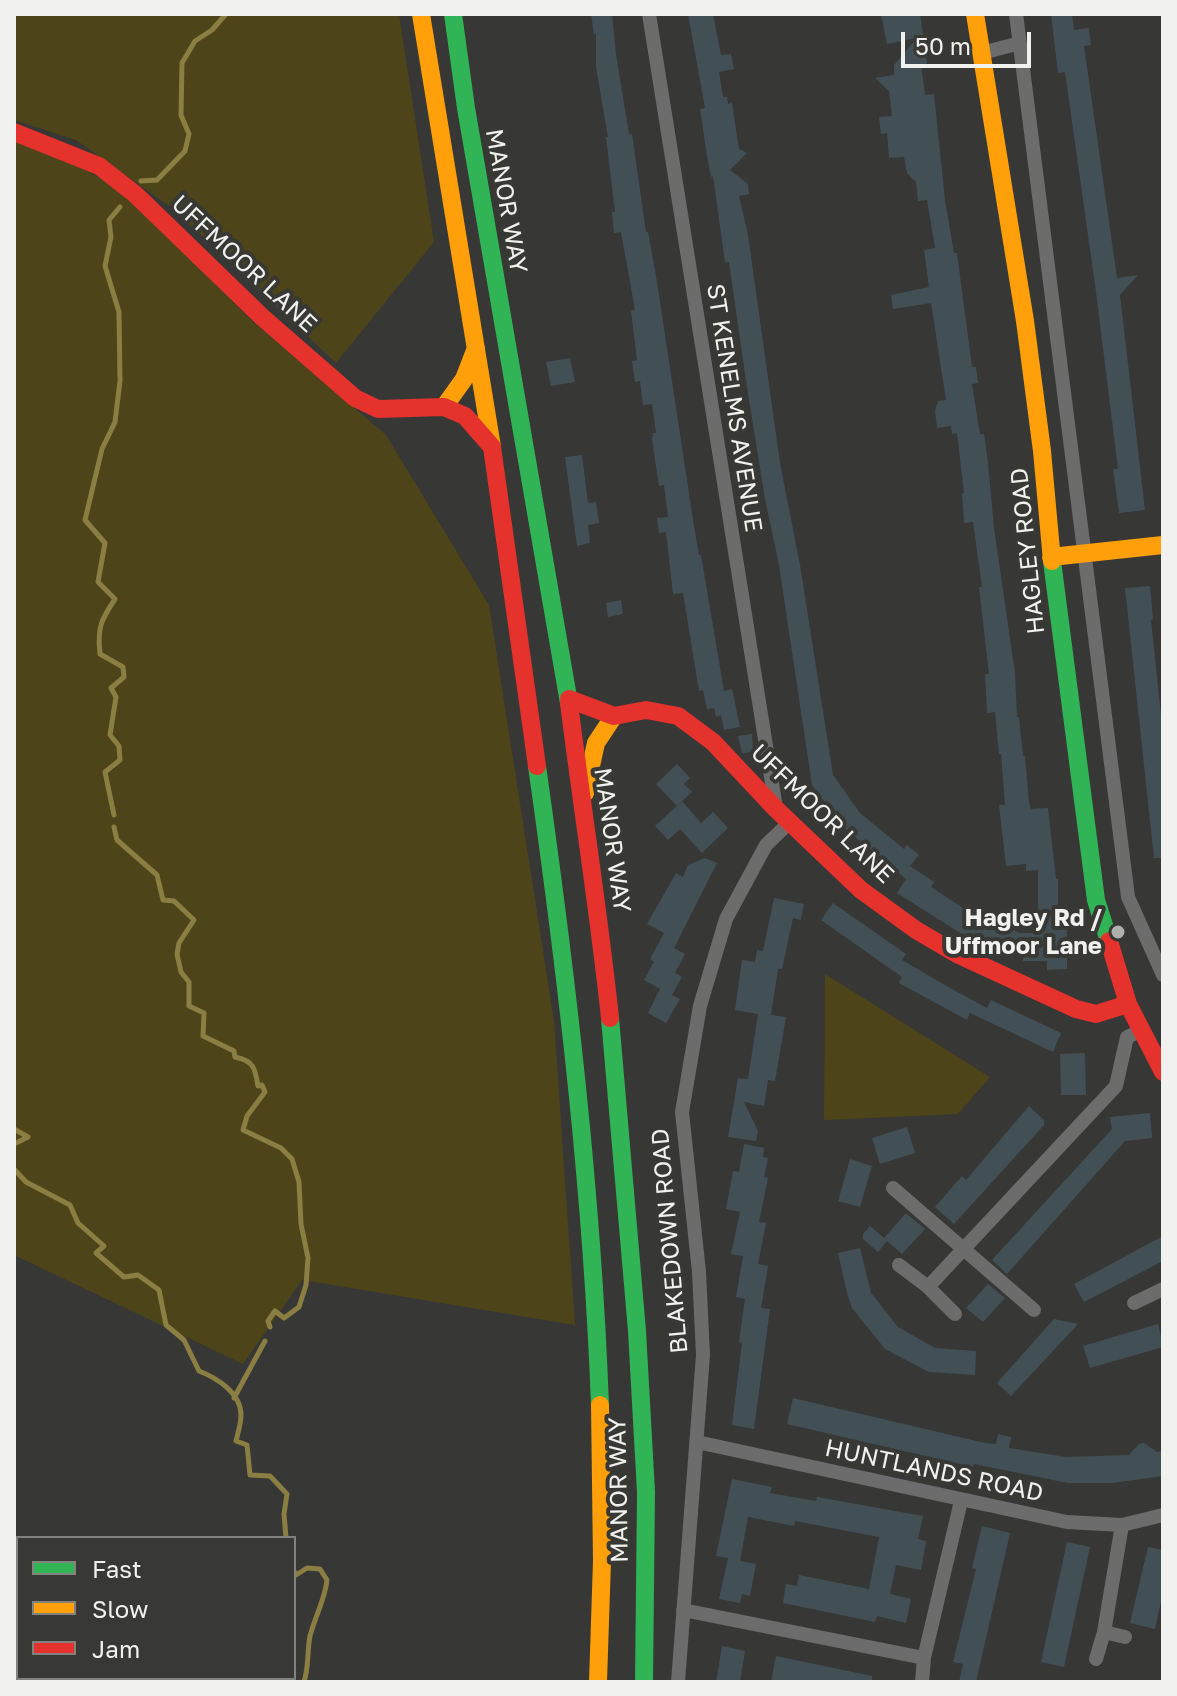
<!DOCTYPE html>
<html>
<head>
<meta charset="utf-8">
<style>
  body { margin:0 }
  #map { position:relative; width:1177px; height:1696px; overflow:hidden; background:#373736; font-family:"Golos Text",sans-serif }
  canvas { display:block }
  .frame { position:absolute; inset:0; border:16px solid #f1f1ef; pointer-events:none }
  .legend { position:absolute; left:16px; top:1536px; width:280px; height:144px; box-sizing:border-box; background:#383835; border:2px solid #82827f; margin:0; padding:10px 14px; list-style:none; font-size:24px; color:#f1f1ef }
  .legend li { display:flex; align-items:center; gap:16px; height:40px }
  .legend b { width:40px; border:2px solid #82827f }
  .scale { position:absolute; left:901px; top:32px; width:130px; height:36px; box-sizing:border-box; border:4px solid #f1f1ef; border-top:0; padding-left:10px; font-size:24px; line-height:28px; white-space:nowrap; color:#f1f1ef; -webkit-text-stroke:6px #383835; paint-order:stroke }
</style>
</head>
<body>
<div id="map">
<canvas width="1177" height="1696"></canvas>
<div class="frame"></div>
<ul class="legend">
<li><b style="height:10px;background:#30b455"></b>Fast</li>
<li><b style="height:10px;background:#ff9f0a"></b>Slow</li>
<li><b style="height:10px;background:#e5322d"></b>Jam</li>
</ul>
<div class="scale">50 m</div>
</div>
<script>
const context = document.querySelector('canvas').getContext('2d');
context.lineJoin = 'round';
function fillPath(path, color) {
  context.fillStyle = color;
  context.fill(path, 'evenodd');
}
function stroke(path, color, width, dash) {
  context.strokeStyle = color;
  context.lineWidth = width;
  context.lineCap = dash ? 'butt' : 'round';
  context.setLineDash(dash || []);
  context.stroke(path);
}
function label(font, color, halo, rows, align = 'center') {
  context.font = font + ' "Golos Text",sans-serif';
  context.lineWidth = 8;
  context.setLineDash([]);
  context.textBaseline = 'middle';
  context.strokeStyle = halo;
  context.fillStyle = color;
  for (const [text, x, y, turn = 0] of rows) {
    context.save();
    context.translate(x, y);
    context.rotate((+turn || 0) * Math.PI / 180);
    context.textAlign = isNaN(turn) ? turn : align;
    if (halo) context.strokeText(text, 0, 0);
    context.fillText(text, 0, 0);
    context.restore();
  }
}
const green = new Path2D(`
  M14,14h385l35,228 -98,121 -164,-155 -96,-68 -62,-20z
  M14,140l66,26 46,29 125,125 135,115 103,170 65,416 21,304 -273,-45 -59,84 -229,-109z
  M825,974l165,103 -32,37 -134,6z`);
const stream = new Path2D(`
  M141,181l16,-1 28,-29 4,-17 -8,-19 1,-52 13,-22 17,-11 14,-16
  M114,815l-9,-43 15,-12 -1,-14 -9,-11 6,-38 -5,-9 13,-11 -1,-10 -23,-13c-3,-26 1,-34 15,-55l-17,-17 7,-39 -20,-23 17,-71 13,-27 5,-41 -1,-69 -14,-46 6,-29 -2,-17 11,-13
  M114,827l3,13 40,35 6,25 11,1 20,19 -15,23 -2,11 4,18 8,10v24l15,7 -1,23 31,15 1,6c19,4 20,11 23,29l4,-1 3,7 -18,24 -4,14 38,18 11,11 7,23 2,42 7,34 -2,27 -7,22 -15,11 -9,-7 -7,10 2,6
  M14,1129l14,8 -14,7
  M14,1169l12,13 44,23 8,18 26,23 -8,7 28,24 14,-2 21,15 7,35 18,15 15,31c18,7 42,22 42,44 0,8 -3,18 -5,26l11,4 3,30 20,1 17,18 -3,20 2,24
  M234,1398l31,-57
  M294,1571l2,4 11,-7 13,1 7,11c-2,20 -12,36 -17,56 -3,16 -1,31 -6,46`);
const building = new Path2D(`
  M591,14h21l4,41 13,79h3l14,98h2l9,50 36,238 6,35h2l23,136 8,-2 8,38 -16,3 -3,-15 -5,2 -2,-9 -7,1 -4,-19 -4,1 -16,-98 -10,1 -7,-62 -7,1 -2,-15 11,-1 -4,-32 -5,1 -7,-47 1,-6h3l-4,-29 -9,1 -3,-24 -5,1 -3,-21 5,-1 -6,-49 4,-1 -14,-78 -7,1 -2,-21h3l-9,-75h2l-12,-70v-33h-2z
  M688,14h25l8,41 10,-1 3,15 -15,3 4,25h4l1,7 4,-1 7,46 8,4 -17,17 18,14 1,10 -10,2 9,39 32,228 20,102 33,210 27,38 44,36 3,-4 12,10 -9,11 24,16 -3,5 38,25 3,-4 30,19 2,-3 15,9h19v-63l-12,1v-7l-20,2 -7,-61h6l-4,-51h-2l-4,-42 -8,1 -2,-39h4l-10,-87h3l-9,-65 -9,1 -2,-30h2l-7,-60 -5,1 -1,-8 -14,2 -2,-17 3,-10 8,-1 -15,-97 -38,6 -2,-14 38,-8 -5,-37 11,-2 -8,-48 -9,1 -2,-19 -9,-9 -3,-16 -15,1 -2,-25 -6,1 -2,-17 13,-1 -3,-25 -14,-13 19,-3v-10l23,-27 -30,6 -6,-30h39l7,50 -6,1 4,30 9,-1 11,106 9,53h3l15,114h4l2,16 -6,1 8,50h4l4,29 6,65 21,145 2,44h2l4,39h2l4,46 2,7 17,-1 8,71h2v28h5v15h4v47l-20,1v-9h-24v-3l-43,-21 -4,6 -79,-50 9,-14 -62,-51 -32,-43 -33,-220 -14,-66 -19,-118 -17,-119h-4l-12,-86 -2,1 -4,-21 -7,-47 5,-1z
  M1051,14h21l2,16 15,-2 2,17 -7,1 33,232 21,-3 -18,20 25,215 -26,3 -6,-44h5l-22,-177 -31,-220 -7,1z
  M570,358l5,24 -24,4 -5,-24z
  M582,455l6,48 8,-1 3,21 -11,2 2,18 -13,3 -12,-89z
  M1150,586l3,33 -2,1 12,114v124h-9l-29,-270z
  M621,600l2,14 -15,3 -2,-14z
  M752,734l1,18 -11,1 -4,-17z
  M677,764l13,14 -6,6 8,8 -15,14 -21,-22z
  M682,801l19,22 12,-11 15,16 -26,25 -22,-24 -12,11 -13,-14z
  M705,858l12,5 -43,85 11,6 -10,19 7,4 -10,18 8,4 -14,24 -18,-10 12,-24 -16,-9 10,-18 -4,-3 14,-26 -17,-9 29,-51 7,4 5,-12z
  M774,898l30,6 -3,16 -8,-2 -11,51h-4l-7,46 15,2 -11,64 -7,-1 -4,26 -20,-4 14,29 -2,10 -28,-4 10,-59 10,1 10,-65 -23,-4 7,-50 13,2 2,-12 6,1z
  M833,903l73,51 -4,6 48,28 37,20 4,-8 70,33 -8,19 -83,-39 -3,7 -68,-37 3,-6 -81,-57z
  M1085,1053l1,42h-25l-1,-41z
  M1029,1106l15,14v5l-90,99 -19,-17 27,-31 4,4z
  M1150,1113l2,25 -27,3 -118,133 -15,-14 120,-131 -2,-12z
  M907,1127l8,26 -35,11 -8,-26z
  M744,1144l20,4 -1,9 5,1 -4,19 4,1 -9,44 7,1 -8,41 10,2 -7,42 9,1 -16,120 -22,-4 10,-82 -3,-1 6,-43 -9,-2 7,-41 -12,-2 9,-42 -14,-3 7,-38 6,1z
  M850,1159l22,7 -12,41 -22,-6z
  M906,1213l19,16 -23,25 -15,-13 -9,11 -15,-13v-5l7,-8 14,12z
  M1163,1236v25l-79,41 -10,-18z
  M860,1248l11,45 27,34 37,21 41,3 -1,24 -46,-3 -44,-23 -33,-41 -5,-15 -9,-40z
  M988,1284l17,14 -22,24 -17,-14z
  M1054,1319l24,5 -67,72 -14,-13z
  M1158,1324l5,23 -73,21 -7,-22z
  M793,1398l192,45 11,1 2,-10 13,3 -2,11 57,9 63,-2 10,-11 5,-1 13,9 6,-1v25l-51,7h-44l-94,-19 -1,3 -186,-43z
  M732,1479l40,8 -2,6 46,8 1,-4 106,19 -5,23 8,2 -5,29 -25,-5 -6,29 21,5 -5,24 -29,-7 -2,6 -92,-19 3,-19 11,2 2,-11 70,14 10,-52 -84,-16 -1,5 -46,-9 -8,44 16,3 -6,32 -8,-2 -2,9 -21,-4 9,-41 -12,-2z
  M982,1526l28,7 -34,149h-17l4,-18 -10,-2 23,-93 -4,-1z
  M1067,1542l23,5 -26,120 -23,-5z
  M1148,1547l15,3v42l-8,37 -25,-6z
  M722,1646l23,5 -5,31h-24z
  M776,1656l96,20v6h-101z`);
const street = new Path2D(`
  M649,14l127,794
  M1016,14l112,883 35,78
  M982,53l38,-10
  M893,1188l141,122
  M899,1265l29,22 27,27
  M928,1287l188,-201 11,-49 13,-6
  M1134,1303l29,-14
  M697,1442l370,80 55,3 41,-10
  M683,1610l241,48
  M1104,1632l21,5
  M1096,1659l8,-27 18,-107
  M678,1682l25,-327 -4,-83 -17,-160 18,-106 26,-87 40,-74 24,-23
  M922,1682l2,-24 37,-157`);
const fast = new Path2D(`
  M453,14l13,94 103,595
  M1052,561l44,339 13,41
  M537,766c30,212 55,425 63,639
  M610,1018l27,313 9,161 -2,190`);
const slow = new Path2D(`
  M421,14l71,433
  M975,14l50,307 17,130 10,110
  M444,407l20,-28 12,-31
  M1051,557l112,-12
  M585,793l11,-50 18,-27
  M598,1682l4,-121 -2,-156`);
const jam = new Path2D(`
  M14,132l85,34 36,28 127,123 93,81 23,11 66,-2 21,9 27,31
  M492,447l45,319
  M569,699l45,17 32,-6 32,6 35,26 63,67 85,81 55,40 41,24 119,55 20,5 32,-10
  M569,703c13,105 30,210 41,315
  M1109,941l19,63 35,68`);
const markers = [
  [1118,932,8,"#b0b0ae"]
];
const streetNames = [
  ["MANOR WAY",506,201,80],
  ["UFFMOOR LANE",244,264,43],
  ["ST KENELMS AVENUE",734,408,81],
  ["HAGLEY ROAD",1028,551,-96],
  ["UFFMOOR LANE",822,814,44],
  ["MANOR WAY",612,840,82],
  ["BLAKEDOWN ROAD",670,1241,-95],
  ["HUNTLANDS ROAD",934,1471,12],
  ["MANOR WAY",619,1490,-91]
];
const poiNames = [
  ["Hagley Rd /",1102,918],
  ["Uffmoor Lane",1102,946]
];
fillPath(green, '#4d4519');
stroke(stream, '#8b7e42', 5);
fillPath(building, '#425056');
stroke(street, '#6c6c6c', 14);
stroke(fast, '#30b455', 18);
stroke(slow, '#ff9f0a', 18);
stroke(jam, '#e5322d', 18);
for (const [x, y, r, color] of markers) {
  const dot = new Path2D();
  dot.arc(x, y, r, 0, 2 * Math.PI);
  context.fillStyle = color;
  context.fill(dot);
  stroke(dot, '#383835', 3);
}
label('24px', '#f1f1ef', '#383835', streetNames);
label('bold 24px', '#f1f1ef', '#383835', poiNames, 'right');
</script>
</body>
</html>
